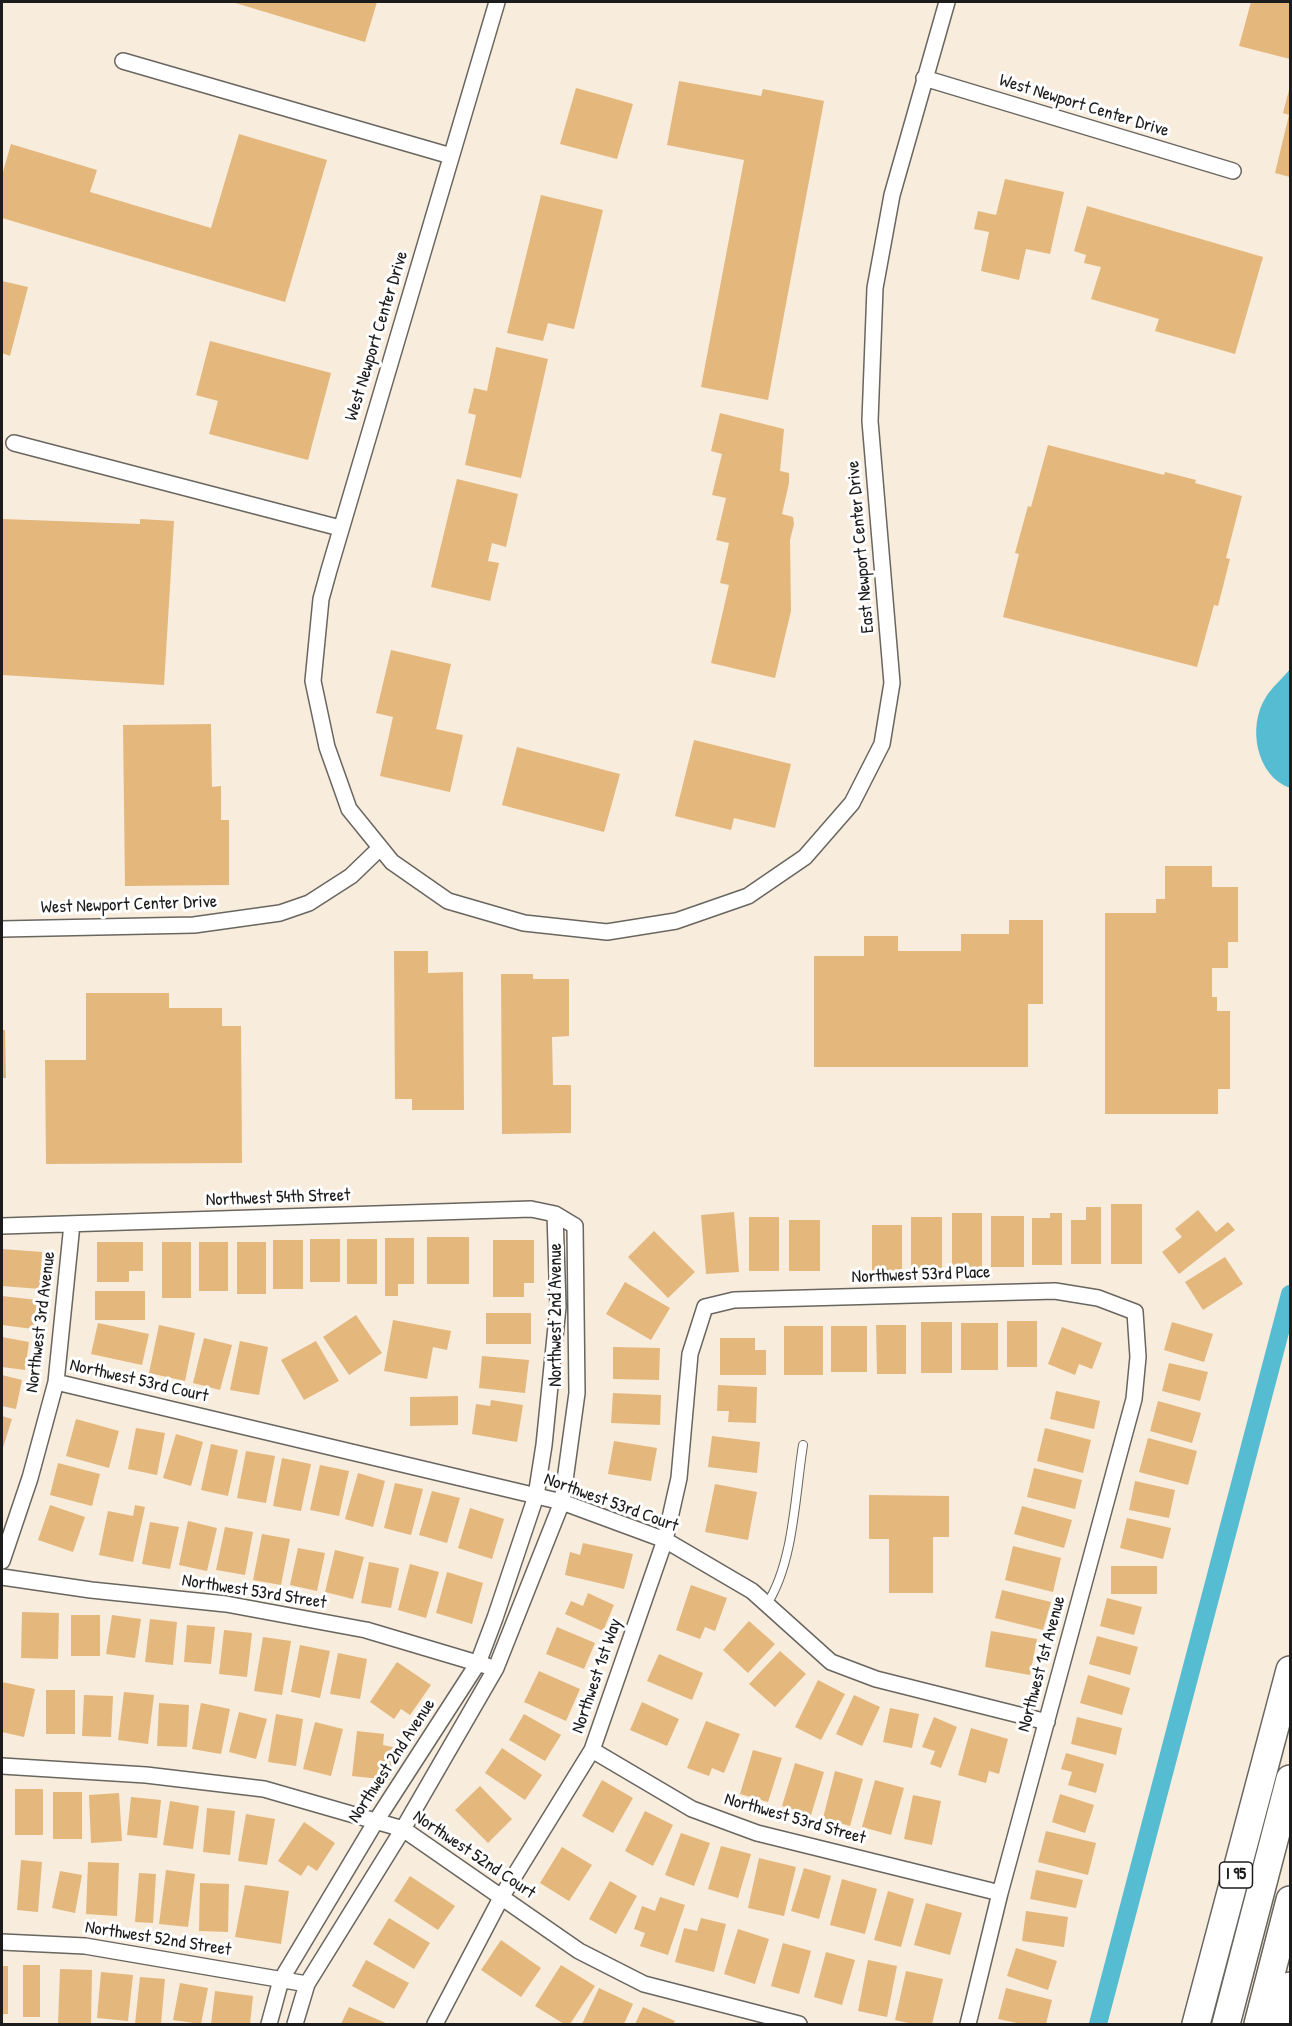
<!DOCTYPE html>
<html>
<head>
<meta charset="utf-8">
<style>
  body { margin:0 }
  #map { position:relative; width:1292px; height:2026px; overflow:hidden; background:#f8ecdc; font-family:"Patrick Hand",sans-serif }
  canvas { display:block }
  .frame { position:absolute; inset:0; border:3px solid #1c1c1c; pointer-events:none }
</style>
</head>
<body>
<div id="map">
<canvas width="1292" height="2026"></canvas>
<div class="frame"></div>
</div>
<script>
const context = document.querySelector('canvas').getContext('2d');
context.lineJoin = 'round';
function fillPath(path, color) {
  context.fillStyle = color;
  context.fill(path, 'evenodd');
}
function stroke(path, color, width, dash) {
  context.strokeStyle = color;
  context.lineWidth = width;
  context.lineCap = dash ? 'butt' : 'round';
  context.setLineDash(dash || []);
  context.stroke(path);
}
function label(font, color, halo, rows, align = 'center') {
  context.font = font + ' "Patrick Hand",sans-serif';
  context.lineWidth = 6;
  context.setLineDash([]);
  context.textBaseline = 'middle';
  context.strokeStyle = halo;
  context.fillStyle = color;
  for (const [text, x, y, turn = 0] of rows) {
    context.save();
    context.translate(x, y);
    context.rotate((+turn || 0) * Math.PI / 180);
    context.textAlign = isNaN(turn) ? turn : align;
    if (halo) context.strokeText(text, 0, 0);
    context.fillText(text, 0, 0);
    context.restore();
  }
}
const water = new Path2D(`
  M1290,669v119c-34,-12 -43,-62 -24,-91 6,-10 17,-19 24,-28z`);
const canal = new Path2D(`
  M1098,2024l192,-730`);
const building = new Path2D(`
  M232,2h145l-12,40z
  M1251,2h39v57l-51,-13z
  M679,81l82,15 2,-7 61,12 -56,299 -67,-13 43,-227 -77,-15z
  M1290,86v91l-15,-4 14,-58 -6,-2z
  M576,88l57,16 -16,55 -57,-15z
  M239,134l88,26 -42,142 -283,-84v-43l9,-31 86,26 -7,22 121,36z
  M1005,179l59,13 -14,62 -24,-5 -7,31 -38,-9 8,-39 -15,-3 4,-18 18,4z
  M541,195l62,15 -29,119 -26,-6 -5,18 -36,-8z
  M1087,206l176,51 -28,97 -80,-23 4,-12 -68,-20 10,-32 -17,-4 2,-8 -12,-4z
  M2,281l26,6 -18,69 -8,-3z
  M210,341l121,32 -23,87 -99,-26 9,-33 -22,-6z
  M496,347l52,12 -27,119 -56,-13 11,-50 -8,-2 6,-25 13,3z
  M720,413l64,16 -4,42 9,2v10l-7,31 11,3 1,7 -4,16 1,71 -16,67 -64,-15 18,-78 -9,-2 9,-40 -13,-3 10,-42 -14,-3 10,-41 -11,-3z
  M1048,445l116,30 1,-3 31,8 -1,3 47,13 -16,62 4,1 -12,47 -4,-1 -17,62 -194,-50 16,-63 -4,-1 13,-47 3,1z
  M457,479l61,15 -12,53 -14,-4 -4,18 11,2 -9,38 -59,-14z
  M2,519l138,5v-5l34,2 -10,164 -162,-10z
  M391,650l60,14 -15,65 27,6 -13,57 -70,-16 13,-59 -17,-4z
  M211,724l1,63 9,-1v34h8v65l-104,1 -2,-161z
  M694,740l97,24 -16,64 -41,-10 -3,12 -56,-14z
  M517,747l103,27 -16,58 -102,-27z
  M1165,866h47v21h26v55h-10v26h-16v29h5v14h13v78h-12v25h-113v-201h51v-14h9z
  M1009,920h34v84h-15v63h-214v-111h50v-20h34v15h63v-17h48z
  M394,951h34v22l35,-1 1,138h-52v-11h-17z
  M501,974h32v5h36v57l-17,1 1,48h18v48l-69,1z
  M86,993h83v15h53v18h19l1,137 -196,1 -1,-104h41z
  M2,1030h3l1,48h-4z
  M1111,1204h31v60h-31z
  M1086,1207h15v57h-30v-44h15z
  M1198,1210l18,22 12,-10 7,8 -56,44 -17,-22 20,-15 -7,-8z
  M734,1212l5,60 -33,2 -5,-59z
  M952,1213h30v55h-30z
  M1050,1213h12v52h-30v-47h18z
  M991,1216h33v51h-33z
  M749,1217h30v54h-30z
  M911,1217h31v51h-31z
  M789,1220h31v51h-31z
  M872,1225h30v47h-30z
  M654,1231l41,41 -27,26 -40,-41z
  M427,1237h42v47h-42z
  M385,1238h29v46h-16v12h-13z
  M310,1239h30v43h-30z
  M347,1239h30v45h-30z
  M273,1240h30v49h-30z
  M493,1240h41v43h-10v14h-31z
  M97,1242h46v29h-14v11h-32z
  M162,1242h29v56h-29z
  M199,1242h29v49h-29z
  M237,1242h29v52h-29z
  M2,1249l40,3 -2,37 -38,-3z
  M1225,1257l18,27 -40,26 -18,-28z
  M625,1282l45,26 -19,32 -45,-26z
  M95,1291h50v29h-50z
  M2,1296l35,4 -4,29 -31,-4z
  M486,1313h45v31h-45z
  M356,1315l26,38 -33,22 -26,-38z
  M393,1320l58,11 -4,19 -14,-3 -6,32 -43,-8z
  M1007,1321h30v46h-30z
  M921,1322h31v51h-31z
  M1172,1322l41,12 -9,28 -40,-12z
  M98,1323l51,11 -7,31 -51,-11z
  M961,1323h37v47h-37z
  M159,1325l36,8 -10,48 -36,-8z
  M876,1325h30v49h-29z
  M784,1326h39v49h-39z
  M831,1326h36v46h-36z
  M1062,1327l40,16 -10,26 -13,-5 -4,11 -27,-11z
  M2,1337l27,5 -4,28 -23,-3z
  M204,1338l28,7 -12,45 -27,-7z
  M720,1338h35v12h11v25h-46z
  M240,1341l28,6 -9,48 -29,-5z
  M316,1341l23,40 -35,19 -23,-40z
  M613,1347l47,1 -1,32 -46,-1z
  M482,1356l47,4 -4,33 -46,-5z
  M1169,1363l39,9 -8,29 -38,-10z
  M2,1375l20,5 -6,29 -14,-3z
  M718,1385l39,2 -1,36 -28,-1 1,-11h-12z
  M1056,1391l44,10 -6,28 -44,-10z
  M613,1393l48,2 -1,30 -49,-2z
  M458,1396v29l-48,1v-29z
  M491,1400l32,5 -6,37 -45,-8 4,-30 14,2z
  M1158,1401l43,12 -9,30 -42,-12z
  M2,1416l10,3 -10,32z
  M76,1419l43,12 -10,37 -43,-12z
  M136,1428l29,5 -8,42 -29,-6z
  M1045,1428l46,12 -8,33 -46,-12z
  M176,1434l27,8 -12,44 -28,-8z
  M712,1436l48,6 -3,31 -49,-6z
  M1148,1438l49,13 -9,34 -49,-13z
  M614,1441l43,7 -6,33 -43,-7z
  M211,1444l27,6 -10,46 -27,-6z
  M246,1451l29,5 -9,47 -29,-5z
  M282,1458l29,6 -10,47 -28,-5z
  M58,1463l42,11 -8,32 -42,-11z
  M320,1465l29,6 -10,45 -29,-6z
  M1034,1468l48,12 -7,29 -48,-12z
  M358,1473l27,8 -12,46 -28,-8z
  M1135,1481l40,9 -6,28 -40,-8z
  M395,1483l28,6 -12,46 -27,-7z
  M715,1484l42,8 -9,48 -43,-8z
  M432,1491l28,7 -13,45 -28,-8z
  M869,1495l80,1v41h-16v56h-44v-54h-20z
  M50,1505l35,12 -12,35 -35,-12z
  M135,1505l10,2 -12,55 -34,-7 9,-44 25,5z
  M1022,1506l50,14 -8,28 -50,-14z
  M470,1508l34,11 -12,40 -34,-11z
  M1127,1518l44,10 -8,31 -43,-11z
  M188,1521l29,7 -10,43 -28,-6z
  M150,1522l29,5 -9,42 -28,-5z
  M225,1527l28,5 -8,43 -29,-5z
  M262,1534l28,5 -9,46 -28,-5z
  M583,1543l50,11 -9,35 -59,-14 5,-23 10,3z
  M1013,1546l48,12 -8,34 -48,-12z
  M298,1548l27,5 -8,38 -27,-6z
  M335,1550l29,7 -11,42 -28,-7z
  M369,1562l30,6 -8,40 -30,-5z
  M410,1564l29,8 -13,46 -28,-8z
  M1111,1566h46v28h-46z
  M447,1572l36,11 -11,41 -36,-11z
  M691,1585l36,13 -12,33 -10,-4 -5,12 -24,-9z
  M1002,1590l49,12 -8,28 -48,-12z
  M588,1593l26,12 -11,26 -38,-17 6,-13 12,5z
  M1107,1598l35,9 -8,28 -34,-9z
  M22,1612l37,1 -1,46 -37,-1z
  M71,1615h29v41h-29z
  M112,1615l29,4 -6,39 -29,-4z
  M150,1619l27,3 -4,43 -28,-3z
  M749,1621l26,23 -27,29 -25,-23z
  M187,1625l28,2 -4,37 -27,-2z
  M557,1627l38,16 -11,26 -38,-15z
  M224,1630l28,3 -5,44 -28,-3z
  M991,1631l46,8 -7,36 -45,-8z
  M1097,1636l41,11 -8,28 -41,-11z
  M263,1637l28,4 -9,54 -28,-4z
  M300,1645l30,6 -10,47 -29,-6z
  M780,1651l26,23 -31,33 -26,-23z
  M338,1653l29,6 -7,40 -30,-5z
  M659,1654l44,19 -11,27 -45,-19z
  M397,1662l34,23 -21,30 -9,-6 -7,10 -24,-17z
  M539,1671l41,18 -14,32 -42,-19z
  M1088,1675l42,13 -8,27 -42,-12z
  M818,1680l27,14 -24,46 -26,-13z
  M2,1682l33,7 -11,48 -22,-5z
  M46,1690h29v44h-29z
  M124,1692l30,3 -6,49 -30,-4z
  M84,1695l29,1 -2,41 -29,-1z
  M854,1695l26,12 -18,39 -26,-12z
  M642,1702l37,17 -12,27 -37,-16z
  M159,1703l30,2 -2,42 -30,-1z
  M201,1703l29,6 -9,45 -29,-5z
  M890,1708l29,6 -7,34 -29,-6z
  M239,1712l28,7 -11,40 -27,-7z
  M276,1714l27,5 -7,47 -28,-4z
  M524,1714l37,21 -16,26 -36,-21z
  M934,1717l23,10 -16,41 -11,-4 5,-13 -13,-4z
  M1077,1717l45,11 -6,27 -45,-11z
  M706,1721l34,13 -16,39 -12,-5 -3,8 -22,-8z
  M315,1722l28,7 -12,47 -28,-7z
  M971,1728l37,11 -9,35 -10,-3 -3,12 -28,-8z
  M357,1731l27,3 -1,11 10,2 -3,33 -38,-4z
  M502,1748l40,27 -17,25 -40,-27z
  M753,1750l29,8 -14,44 -28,-8z
  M1066,1753l38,11 -8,29 -28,-8 4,-13 -11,-3z
  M795,1763l29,9 -13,43 -29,-9z
  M835,1771l28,8 -13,47 -27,-8z
  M602,1780l31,18 -20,35 -31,-17z
  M875,1780l29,8 -13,47 -29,-8z
  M480,1786l32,33 -24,24 -33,-33z
  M15,1789h28v46h-28z
  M53,1792h29v47h-29z
  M119,1793l3,48 -31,2 -2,-48z
  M1060,1794l34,11 -9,28 -33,-11z
  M913,1795l28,6 -9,44 -28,-6z
  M131,1797l30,3 -4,38 -30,-3z
  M170,1801l29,5 -6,43 -30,-4z
  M207,1808l28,3 -5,44 -27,-3z
  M645,1811l28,14 -20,41 -28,-15z
  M246,1814l29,5 -8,46 -29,-4z
  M304,1822l31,21 -18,28 -9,-6 -7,11 -23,-15z
  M1046,1831l50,12 -8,32 -50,-13z
  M681,1833l29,10 -16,43 -29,-11z
  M721,1846l30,8 -13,44 -30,-9z
  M562,1847l30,18 -23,36 -29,-18z
  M759,1858l37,9 -12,49 -36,-8z
  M21,1860l21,2 -4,50 -21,-2z
  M88,1862l31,1 -2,53 -31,-2z
  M804,1868l27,8 -12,43 -28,-8z
  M166,1870l29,4 -7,53 -29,-3z
  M1036,1870l47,10 -7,28 -46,-9z
  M60,1871l22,4 -7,38 -23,-5z
  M139,1873l17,1 -3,49 -18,-1z
  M410,1876l45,30 -17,24 -44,-29z
  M842,1879l35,10 -12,45 -35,-9z
  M610,1881l27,15 -21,38 -27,-15z
  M200,1883l29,1 -1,48 -29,-1z
  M245,1885l44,6 -8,53 -46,-7z
  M888,1891l26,8 -13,48 -27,-7z
  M660,1897l25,8 -17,50 -28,-9 5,-13 -11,-4 8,-23 13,5z
  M926,1903l36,10 -12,42 -36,-10z
  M1026,1911l42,6 -4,30 -42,-6z
  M389,1918l41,25 -16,26 -41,-25z
  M701,1918l25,6 -12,48 -39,-10 9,-34 13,3z
  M738,1929l31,10 -14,45 -31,-10z
  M501,1940l40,28 -20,29 -40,-27z
  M783,1943l28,8 -12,43 -28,-8z
  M1016,1948l41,13 -9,29 -41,-14z
  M826,1952l29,8 -13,45 -28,-8z
  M366,1960l43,23 -15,26 -42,-23z
  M868,1960l29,6 -10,51 -29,-6z
  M23,1965h17v52h-17z
  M561,1965l34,21 -25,38h-6l-29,-18z
  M2,1966h6v48h-6z
  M60,1969l32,1 -1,54h-33z
  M906,1971l37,8 -11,45h-19l-18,-4z
  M101,1972l32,3 -5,46 -31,-3z
  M140,1977l25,2 -4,45h-26z
  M180,1983l28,5 -7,36 -28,-4z
  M599,1988l34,16 -9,20h-42z
  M1006,1988l46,12 -6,24h-24l-24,-5z
  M215,1991l38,5 -3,28h-39z
  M349,2007l39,17h-47z
  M643,2007l32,14 -2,3h-38z`);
const lane = new Path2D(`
  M767,1604c27,-42 28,-110 36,-159`);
const street = new Path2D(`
  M497,2l-168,568 -8,29 -8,82 14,66 22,62 43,53 56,39 76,22 83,9 69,-11 72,-25 57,-39 47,-54 30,-59 10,-61 -22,-262 5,-133 17,-93 55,-193
  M123,61l328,95
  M924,78l309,93
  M14,443l326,85
  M2,929l192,-4 86,-12 29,-10 42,-27 29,-28
  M2,1226l529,-17 24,5 20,12 2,167 -15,109 -66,166 -93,161 -96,155 -12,40
  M56,1382l506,120 103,38 87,51 79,71 45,17 171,43
  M2,1561l28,-83 26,-96 16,-158
  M2,1577l89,13 135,14 140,26 121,36
  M592,1750l100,59 65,24 243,60
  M2,1766l144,9 118,14 139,40 176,122 65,33 155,40
  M2,1942l83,4 222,38
  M269,2024l12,-44 95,-159 102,-158 17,-45 41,-122 8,-51 14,-138 -3,-93
  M435,2024l67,-128 90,-146 73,-210 14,-62 11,-124 15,-47 29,-7 321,-9 43,7 37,14 3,45 -4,42 -134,494 -32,131`);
const highway = new Path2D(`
  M1196,2024l94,-354
  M1226,2024l64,-245
  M1258,2024l32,-124
  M1280,2024l10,-38`);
const shields = [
  [1236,1875,33]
];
const shieldNames = [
  ["I 95",1236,1875]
];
const streetNames = [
  ["West Newport Center Drive",1084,106,17],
  ["West Newport Center Drive",377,336,-73],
  ["East Newport Center Drive",861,547,-95],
  ["West Newport Center Drive",129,905,-2],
  ["Northwest 54th Street",278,1198,-2],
  ["Northwest 53rd Place",921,1275,-2],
  ["Northwest 2nd Avenue",556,1315,-90],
  ["Northwest 3rd Avenue",41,1322,-83],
  ["Northwest 53rd Court",139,1381,13],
  ["Northwest 53rd Court",611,1503,20],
  ["Northwest 53rd Street",254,1592,9],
  ["Northwest 1st Avenue",1042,1664,-75],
  ["Northwest 1st Way",597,1676,-71],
  ["Northwest 2nd Avenue",392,1761,-57],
  ["Northwest 53rd Street",795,1819,16],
  ["Northwest 52nd Court",474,1855,34],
  ["Northwest 52nd Street",158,1939,9]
];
fillPath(water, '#55bcd2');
stroke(canal, '#55bcd2', 18);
fillPath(building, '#e4b77d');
stroke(lane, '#69655f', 10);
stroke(street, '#69655f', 18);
stroke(highway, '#69655f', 30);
stroke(lane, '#fff', 8);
stroke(street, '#fff', 15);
stroke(highway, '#fff', 27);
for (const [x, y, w] of shields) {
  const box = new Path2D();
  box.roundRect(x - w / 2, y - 13, w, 26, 4.5);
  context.fillStyle = '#fff';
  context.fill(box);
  stroke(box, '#1c1c1c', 1.5);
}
label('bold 16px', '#1c1c1c', null, shieldNames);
label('18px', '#1c1c1c', '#fff', streetNames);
</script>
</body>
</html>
